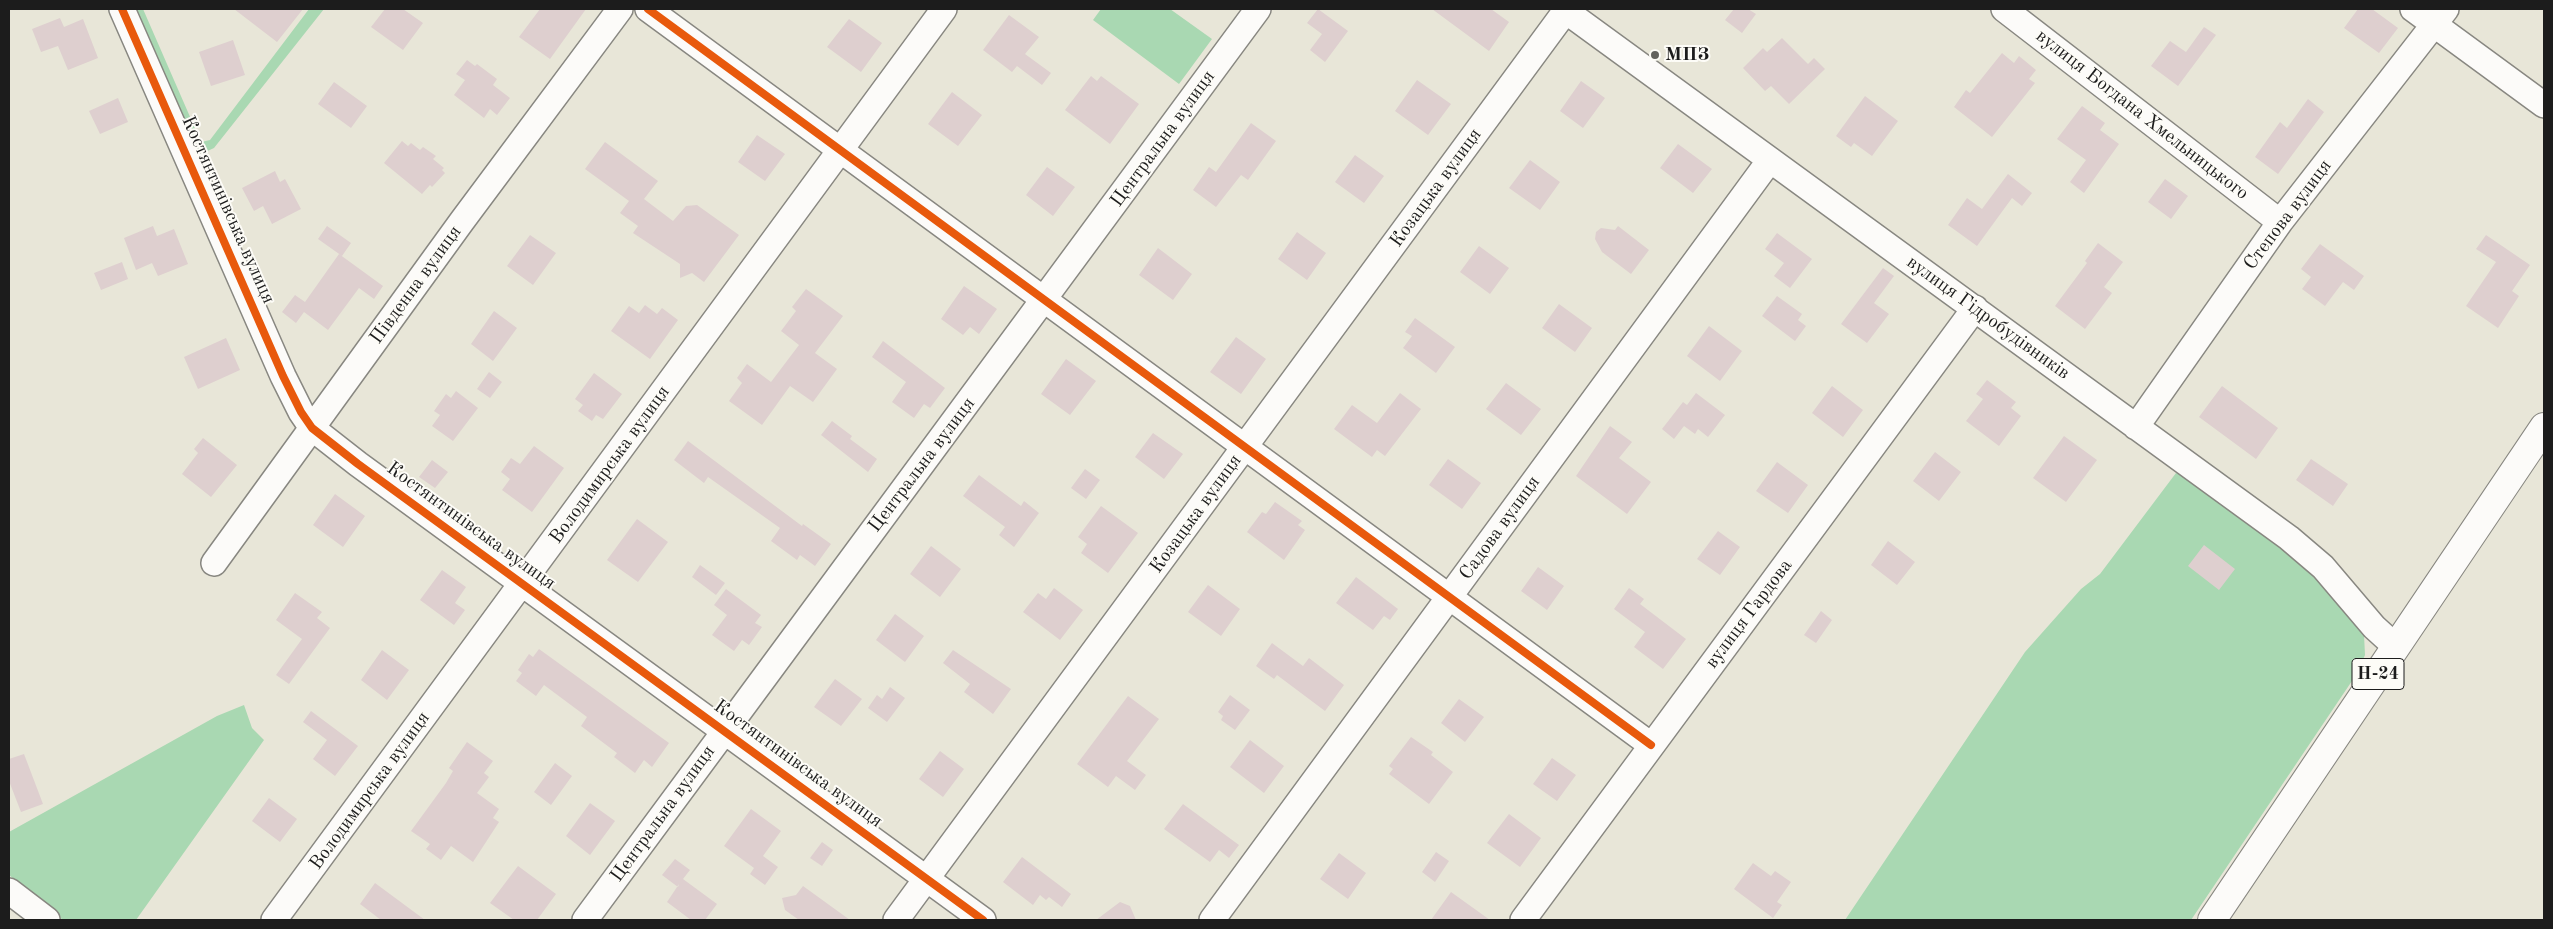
<!DOCTYPE html>
<html>
<head>
<meta charset="utf-8">
<style>
  body { margin:0 }
  #map { position:relative; width:2553px; height:929px; overflow:hidden; background:#e8e6d8; font-family:"Old Standard TT",serif }
  canvas { display:block }
  .frame { position:absolute; inset:0; border:10px solid #1c1c1c; pointer-events:none }
</style>
</head>
<body>
<div id="map">
<canvas width="2553" height="929"></canvas>
<div class="frame"></div>
</div>
<script>
const context = document.querySelector('canvas').getContext('2d');
context.lineJoin = 'round';
function fillPath(path, color) {
  context.fillStyle = color;
  context.fill(path, 'evenodd');
}
function stroke(path, color, width, dash) {
  context.strokeStyle = color;
  context.lineWidth = width;
  context.lineCap = dash ? 'butt' : 'round';
  context.setLineDash(dash || []);
  context.stroke(path);
}
function label(font, color, halo, rows, align = 'center') {
  context.font = font + ' "Old Standard TT",serif';
  context.lineWidth = 4;
  context.setLineDash([]);
  context.textBaseline = 'middle';
  context.strokeStyle = halo;
  context.fillStyle = color;
  for (const [text, x, y, turn = 0] of rows) {
    context.save();
    context.translate(x, y);
    context.rotate((+turn || 0) * Math.PI / 180);
    context.textAlign = isNaN(turn) ? turn : align;
    if (halo) context.strokeText(text, 0, 0);
    context.fillText(text, 0, 0);
    context.restore();
  }
}
const green = new Path2D(`
  M132,9h11l58,133 9,-2 99,-131h15l-110,139 -13,6 -8,-5z
  M1101,9h69l42,30 -33,45 -86,-64z
  M2176,473l5,1 120,86 63,75 1,20 -9,20 -165,245h-346l180,-268 56,-63 19,-15z
  M244,705l8,23 12,12 -128,180h-73l-54,-45v-43l208,-116z`);
const building = new Path2D(`
  M234,9h69l-26,33z
  M385,9h18l20,14 -20,27 -32,-23z
  M540,9h46l-36,50 -31,-22z
  M1318,9l30,22 -23,31 -15,-12 12,-16 -15,-11z
  M1432,9h59l18,13 -20,29z
  M1734,9h14l8,5 -14,19 -17,-13z
  M2358,9h14l26,19 -19,25 -35,-25z
  M1009,15l30,22 -14,17 26,19 -9,12 -25,-19 -5,6 -29,-22z
  M60,18l4,9 19,-8 15,39 -30,12 -10,-24 -17,6 -9,-23z
  M849,19l33,24 -21,29 -34,-25z
  M2204,27l12,8 -38,51 -27,-20 19,-25 16,11z
  M1782,38l26,26 6,-6 11,11 -36,35 -18,-18 -6,5 -22,-23 20,-20 4,4z
  M233,40l12,35 -34,11 -12,-34z
  M2002,53l12,10 5,-7 17,14 -7,9 6,4 -43,54 -38,-30 12,-17 4,3z
  M467,60l8,6 2,-2 20,15 -4,6 17,13 -13,17 -7,-6 -6,9 -30,-23 11,-15 -9,-6z
  M1091,76l6,5 4,-5 38,28 -29,40 -45,-34z
  M1417,80l34,24 -23,31 -33,-24z
  M1581,81l24,17 -22,30 -23,-17z
  M334,82l33,24 -16,22 -33,-24z
  M952,92l30,23 -24,31 -30,-22z
  M1865,96l33,25 -26,35 -18,-13 -3,4 -15,-11z
  M118,98l10,24 -28,12 -11,-23z
  M2308,99l16,13 -46,62 -23,-17 25,-35 7,6z
  M2082,106l23,17 -5,7 19,14 -35,49 -14,-11 16,-22 -29,-21z
  M1251,123l25,18 -28,39 -7,-5 -25,32 -23,-17 16,-23 7,5z
  M757,135l28,19 -20,27 -27,-19z
  M402,141l6,5 3,-3 9,7 3,-3 13,9 -3,3 11,9 -2,2 3,3 -13,14 -2,-2 -8,9 -38,-31z
  M605,142l53,39 -14,18 29,22 13,-15 11,-1 42,30 -35,47 -12,-9 -12,5v-14l-47,-31 5,-7 -18,-13 9,-12 -44,-32z
  M1678,144l34,25 -19,24 -33,-25z
  M1355,155l29,21 -20,27 -29,-21z
  M1530,160l30,22 -20,28 -31,-22z
  M1047,167l28,20 -22,29 -27,-21z
  M275,171l5,11 5,-3 16,30 -29,15 -9,-18 -9,5 -12,-23z
  M2008,174l24,19 -10,13 -10,-8 -35,48 -29,-21 19,-27 15,11z
  M2165,179l23,17 -17,23 -23,-17z
  M153,226l4,10 17,-7 14,35 -30,12 -6,-13 -16,7 -12,-32z
  M327,226l24,17 -9,13 -24,-17z
  M1618,226l31,24 -18,24 -29,-22 -7,-13 1,-7 5,-4 14,2z
  M1297,232l29,21 -19,27 -29,-21z
  M1777,233l35,26 -22,29 -16,-12 10,-13 -19,-14z
  M530,235l26,18 -23,32 -26,-19z
  M2486,235l44,30 -18,26 7,5 -21,32 -32,-22 30,-44 -20,-13z
  M2098,243l25,19 -19,25 8,6 -27,36 -30,-23 32,-43 -2,-2z
  M2320,244l44,32 -10,14 -11,-8 -18,24 -23,-17 9,-12 -10,-8z
  M1479,246l30,22 -19,26 -30,-22z
  M1158,248l34,26 -19,26 -34,-25z
  M339,254l44,32 -9,13 -15,-11 -31,42 -24,-18 -8,11 -14,-11 13,-17 10,7z
  M122,262l6,17 -27,11 -7,-17z
  M1883,268l11,8 -20,27 15,11 -22,29 -26,-19z
  M964,286l33,23 -18,25 -9,-7 -7,8 -22,-16z
  M806,289l37,27 -28,37 22,16 -24,33 -23,-16 -28,39 -33,-24 13,-18 -5,-5 10,-14 24,18 28,-37 -18,-14 15,-20 -4,-4z
  M1777,296l25,18 -4,6 8,6 -11,15 -33,-25z
  M1559,304l33,24 -17,24 -33,-24z
  M645,305l12,9 5,-6 16,12 -28,39 -39,-28 18,-25 10,7z
  M494,311l23,17 -24,33 -22,-17z
  M1415,318l40,29 -19,26 -33,-25 9,-12 -7,-4z
  M1709,326l33,25 -22,30 -33,-25z
  M1236,337l30,22 -25,35 -31,-22z
  M226,338l14,32 -42,19 -14,-32z
  M883,341l62,47 -15,20 -6,-4 -10,14 -22,-16 14,-20 -34,-25z
  M1066,359l30,22 -26,34 -29,-21z
  M489,372l13,10 -12,16 -13,-9z
  M594,373l28,21 -19,25 -7,-4 -4,6 -14,-10 5,-6 -8,-6z
  M1987,380l29,22 -5,6 10,8 -22,30 -33,-25 17,-22 -7,-5z
  M1506,383l35,26 -20,26 -35,-26z
  M1832,386l31,24 -20,27 -31,-24z
  M2222,386l56,42 -22,31 -57,-42z
  M456,391l22,17 -25,33 -21,-15 8,-11 -6,-4 12,-17 5,4z
  M1400,393l21,16 -36,47 -8,-6 -5,7 -38,-28 18,-24 25,18z
  M1696,393l29,22 -17,22 -10,-8 -3,5 -11,-8 -10,13 -12,-10 21,-27 4,3z
  M832,421l20,15 -2,3 27,20 -9,13 -47,-37z
  M1610,426l22,16 -13,16 32,24 -24,32 -51,-38z
  M1153,433l30,21 -19,25 -29,-22z
  M2064,436l33,24 -31,42 -33,-24z
  M203,438l34,27 -26,32 -29,-23 16,-21 -4,-4z
  M688,441l114,85 1,-2 28,20 -16,22 -15,-11 -3,5 -26,-19 9,-13 -72,-51 -4,6 -30,-23z
  M534,446l30,22 -32,44 -30,-22 8,-11 -9,-7 10,-14 9,6z
  M1935,452l26,20 -22,29 -26,-20z
  M1448,459l33,24 -19,26 -33,-24z
  M2311,459l37,25 -15,22 -37,-26z
  M432,460l16,12 -13,16 -16,-11z
  M1777,462l31,23 -20,28 -32,-22z
  M1085,469l15,11 -14,19 -15,-11z
  M979,475l42,31 3,-5 15,12 -25,34 -15,-12 6,-8 -42,-31z
  M335,494l30,22 -22,31 -30,-22z
  M1275,502l27,19 -4,4 7,5 -21,30 -37,-28 15,-20 4,2z
  M1101,506l37,27 -30,40 -27,-20 6,-9 -9,-7z
  M637,519l31,23 -30,40 -31,-22z
  M1718,531l22,16 -20,28 -23,-16z
  M1888,541l27,21 -18,23 -26,-20z
  M2204,545l31,24 -16,21 -31,-24z
  M931,546l30,23 -21,28 -30,-23z
  M700,565l25,18 -9,12 -24,-18z
  M1538,567l26,19 -17,24 -26,-19z
  M442,570l24,17 -11,16 10,7 -11,15 -34,-25z
  M1356,577l42,32 -8,11 -6,-4 -11,14 -37,-27z
  M1208,585l32,24 -19,27 -33,-24z
  M1054,588l29,22 -23,30 -37,-28 15,-19 8,6z
  M1629,588l15,11 -4,5 46,35 -23,30 -29,-22 11,-15 -31,-23z
  M726,589l35,26 -6,8 7,4 -13,18 -7,-5 -8,11 -22,-16 15,-20 -13,-10z
  M295,593l27,19 -5,6 13,10 -41,56 -13,-9 26,-36 -26,-19z
  M1821,611l11,9 -16,23 -12,-8z
  M895,614l29,22 -19,26 -29,-22z
  M1272,643l31,23 6,-8 35,27 -19,26 -48,-36 -3,4 -18,-13z
  M539,649l130,94 -17,24 -8,-7 -9,13 -21,-16 3,-4 -36,-27 6,-9 -43,-32 -8,11 -20,-15 6,-8 -4,-3 11,-16 4,3z
  M382,650l27,20 -22,30 -26,-20z
  M953,650l58,39 -18,25 -29,-22 6,-8 -27,-21z
  M835,679l27,20 -21,27 -27,-19z
  M890,687l15,11 -18,24 -19,-14 9,-13 5,4z
  M1230,695l20,15 -15,20 -14,-10 2,-4 -5,-4z
  M1128,696l31,23 -32,42 19,14 -11,15 -19,-14 -8,11 -31,-23z
  M1459,699l25,18 -19,25 -24,-19z
  M311,711l47,35 -23,30 -22,-17 14,-19 -24,-18z
  M1411,737l22,15 -2,3 22,17 -24,32 -40,-30 4,-5 -4,-3z
  M1250,740l34,26 -20,27 -34,-26z
  M467,742l26,19 -9,12 5,4 -12,16 22,16 -6,9 6,4 -26,40 -22,-16 -10,14 -15,-11 4,-5 -19,-13 35,-48 7,-12 -4,-3z
  M940,751l24,18 -21,28 -24,-18z
  M24,754l19,50 -22,8 -12,-31v-22z
  M1552,758l24,17 -19,26 -24,-17z
  M555,763l17,13 -21,29 -17,-13z
  M269,798l28,21 -17,23 -28,-21z
  M590,803l25,18 -25,34 -24,-19z
  M1183,804l56,41 -10,13 -10,-8 -9,12 -46,-33z
  M751,809l30,22 -18,25 15,11 -13,18 -15,-11 4,-6 -30,-22z
  M1509,814l32,24 -21,29 -33,-24z
  M822,842l11,8 -11,16 -12,-8z
  M1436,852l13,9 -14,21 -13,-10z
  M1339,853l27,20 -18,26 -28,-20z
  M1022,857l49,37 -9,13 -13,-10 -3,3 -6,-5 -7,10 -30,-23z
  M675,859l15,11 -7,9 34,25 -12,16h-14l-24,-18 12,-18 -1,3 -16,-12z
  M1753,863l18,13 4,-5 16,11 -14,20 5,3 -9,13 -39,-29z
  M518,866l38,28 -19,26h-23l-24,-17z
  M375,883l50,37h-44l-21,-16z
  M803,886l47,34h-51l-14,-10 -3,-12 14,-3z
  M1451,892l39,28h-59z
  M1120,902l10,4 6,14h-40z`);
const minor = new Path2D(`
  M122,9l161,367 18,36 11,16 46,36 625,456
  M648,9l1003,736
  M1563,9l726,529 34,29 51,60 22,20
  M2004,9l276,213
  M2413,9l131,96
  M2136,427l144,-205 166,-213
  M214,563l248,-342 158,-212
  M9,891l38,29
  M274,920l670,-911
  M585,920c224,-304 451,-606 673,-911
  M896,920l671,-911
  M1212,920l558,-760
  M1523,920l452,-612`);
const major = new Path2D(`
  M2212,920l332,-493`);
const cycleway = new Path2D(`
  M122,9l161,367 18,36 11,16 46,36 625,456
  M648,9l1003,736`);
const markers = [
  [1655,55,5,"#63635e"]
];
const shields = [
  [2378,674,52]
];
const shieldNames = [
  ["Н-24",2378,674]
];
const poiNames = [
  ["МПЗ",1665,55]
];
const streetNames = [
  ["вулиця Богдана Хмельницького",2142,115,38],
  ["Центральна вулиця",1163,139,-54],
  ["Козацька вулиця",1436,188,-54],
  ["Костянтинівська вулиця",228,210,66],
  ["Степова вулиця",2288,215,-53],
  ["Південна вулиця",416,285,-54],
  ["вулиця Гідробудівників",1988,318,36],
  ["Володимирська вулиця",610,465,-54],
  ["Центральна вулиця",922,465,-53],
  ["Козацька вулиця",1196,514,-54],
  ["Костянтинівська вулиця",471,526,36],
  ["Садова вулиця",1500,528,-54],
  ["вулиця Гардова",1749,614,-53],
  ["Костянтинівська вулиця",798,764,36],
  ["Володимирська вулиця",370,791,-54],
  ["Центральна вулиця",663,814,-54]
];
fillPath(green, '#a9d8b2');
fillPath(building, '#decfcf');
stroke(minor, '#888781', 28);
stroke(major, '#888781', 30);
stroke(minor, '#fcfbf9', 25);
stroke(major, '#fcfbf9', 28);
stroke(cycleway, '#e8590c', 8);
for (const [x, y, r, color] of markers) {
  const dot = new Path2D();
  dot.arc(x, y, r, 0, 2 * Math.PI);
  context.fillStyle = color;
  context.fill(dot);
  stroke(dot, '#fdfcf7', 2);
}
for (const [x, y, w] of shields) {
  const box = new Path2D();
  box.roundRect(x - w / 2, y - 15.5, w, 31, 4);
  context.fillStyle = '#fdfcf7';
  context.fill(box);
  stroke(box, '#1c1c1c', 1);
}
label('bold 18px', '#1c1c1c', null, shieldNames);
label('bold 19px', '#1c1c1c', '#fdfcf7', poiNames, 'left');
label('19px', '#1c1c1c', '#fdfcf7', streetNames);
</script>
</body>
</html>
